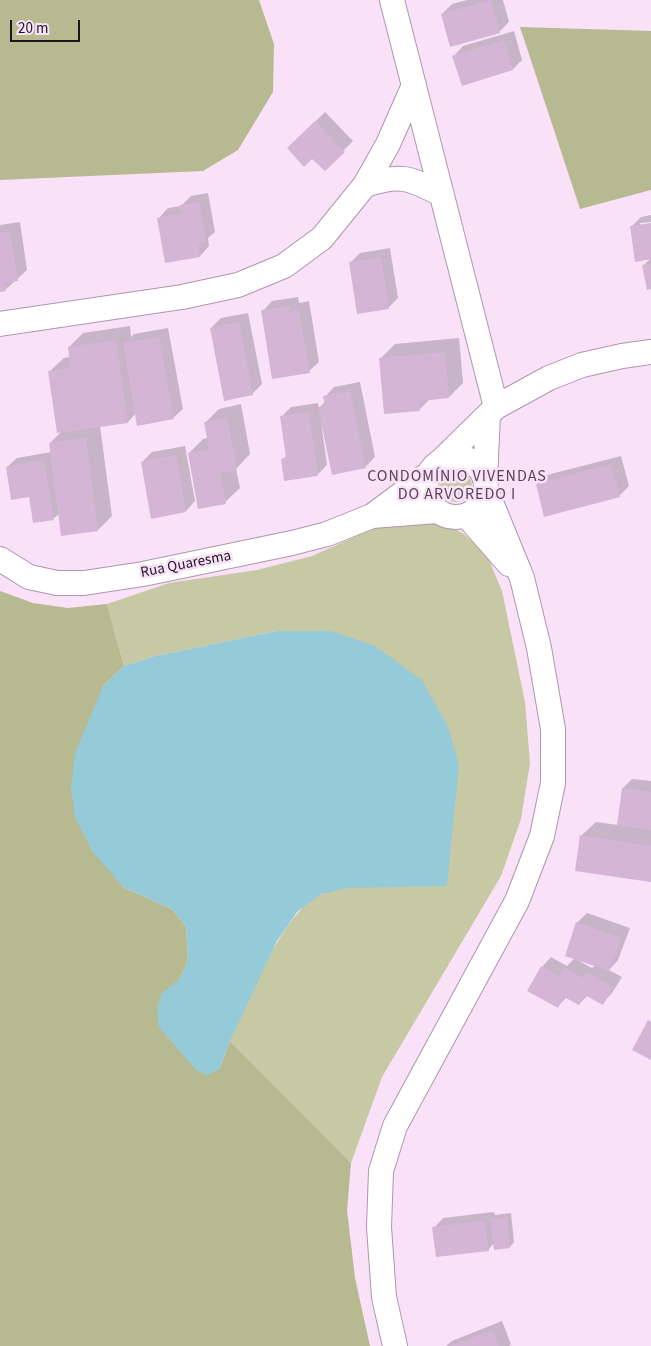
<!DOCTYPE html>
<html>
<head>
<meta charset="utf-8">
<style>
  body { margin:0 }
  #map { position:relative; width:651px; height:1346px; overflow:hidden; background:#f9e1f8; font-family:"Source Sans 3",sans-serif }
  canvas { display:block }
  .scale { position:absolute; left:10px; top:20px; width:70px; height:22px; box-sizing:border-box; border:2px solid #1e161e; border-top:0; padding-left:6px; font-size:15px; line-height:18px; white-space:nowrap; color:#1e161e; -webkit-text-stroke:4px #f9e1f8; paint-order:stroke }
</style>
</head>
<body>
<div id="map">
<canvas width="651" height="1346"></canvas>
<div class="scale">20 m</div>
</div>
<script>
const context = document.querySelector('canvas').getContext('2d');
context.lineJoin = 'round';
function fillPath(path, color) {
  context.fillStyle = color;
  context.fill(path, 'evenodd');
}
function stroke(path, color, width, dash) {
  context.strokeStyle = color;
  context.lineWidth = width;
  context.lineCap = dash ? 'butt' : 'round';
  context.setLineDash(dash || []);
  context.stroke(path);
}
function label(font, color, halo, rows, align = 'center') {
  context.font = font + ' "Source Sans 3",sans-serif';
  context.lineWidth = 5;
  context.setLineDash([]);
  context.textBaseline = 'middle';
  context.strokeStyle = halo;
  context.fillStyle = color;
  for (const [text, x, y, turn = 0] of rows) {
    context.save();
    context.translate(x, y);
    context.rotate((+turn || 0) * Math.PI / 180);
    context.textAlign = isNaN(turn) ? turn : align;
    if (halo) context.strokeText(text, 0, 0);
    context.fillText(text, 0, 0);
    context.restore();
  }
}
const green = new Path2D(`
  M440 486a16 16 0 1 1 32 0a16 16 0 1 1-32 0Z
  M413,522h29l22,12 23,21 15,36 23,111 5,61 -9,56 -20,57 -119,201 -31,86 -121,-122c18,-38 53,-132 92,-147 7,-4 18,-4 26,-6l-17,-257h-54l-122,25 -31,10 -17,-62 62,-21 88,-13 55,-14 65,-29z`);
const forest = new Path2D(`
  M0,0h259l15,44 -1,48 -35,58 -35,21 -203,9z
  M520,27l131,4v159l-71,19z
  M0,591l33,12 35,5 39,-4 17,62 -21,20 20,201 49,22 14,17 2,35 -9,19 -17,14 57,76 11,-29 121,122 -4,47 8,68 15,68h-370z`);
const water = new Path2D(`
  M277,631h54l44,15 47,34 26,47 11,37 -12,122 -99,2 -27,6 -24,18 -20,29 -47,100 -11,29 -12,5 -11,-5 -37,-43 -2,-19 5,-15 17,-13 9,-19 -2,-35 -14,-17 -49,-22 -31,-36 -17,-34 -4,-31 4,-33 28,-67 21,-20 31,-10z`);
const shadow = new Path2D(`
  M467,0h36l6,22 -10,10 -57,-18 10,-10z
  M514,31l8,29 -9,9 -59,-13 9,-10z
  M325,112l28,29 -28,28 -13,-12 -23,-9z
  M208,193l7,39 -7,6 1,8 -9,10 -41,-38 9,-10 13,-2 10,-10z
  M651,215v7l-11,1v3l11,-2v64l-8,-22 8,-8 -20,-31 10,-10z
  M20,222l7,48 -22,20 -5,1v-66z
  M390,248l8,50 -10,10 -38,-45 10,-10z
  M298,297l1,6 10,-2 10,61 -10,9 -46,-60 9,-10z
  M248,313l14,71 -10,10 -41,-66 10,-10z
  M130,326l1,11 3,-3 34,-6 15,81 -10,9 -37,-5 -8,9 -28,4 12,90 -14,14 -36,5 -2,-22 -6,5 -20,3 -4,-26 -23,-28 10,-9 34,-6 -1,-9 12,-12 -13,-59 15,-14 6,-1 -1,-10 14,-14z
  M459,338l4,45 -14,14 -19,2 -10,10 -40,-50 15,-15z
  M360,382l15,75 -10,10 -41,-39 -2,1 5,36 -10,10 -35,-15 5,-5 -6,-38 10,-10 27,-4 1,5 7,-7 -1,-4 9,-10z
  M241,404l9,50 -14,15 4,19 -15,14 -36,-49 14,-14 5,-1 -3,-15 14,-14z
  M185,446l10,55 -9,10 -44,-49 10,-10z
  M621,456l8,30 -10,10 -82,-12 10,-9z
  M632,779l19,2v100l-70,-45 15,-14 22,3 5,-37z
  M587,913l43,15 -12,32 -9,10 13,7 -10,16 -9,10 -15,-8 -9,9 -12,-7 -9,9 -16,-39 9,-10 16,9 8,-8 2,-35zM579,961l17,4 -4,3z
  M494,1212l1,3 16,-2 3,29 -4,5 -16,-4 -6,7 -54,-22 9,-10z
  M502,1321l9,23 -2,2h-63l6,-5z`);
const building = new Path2D(`
  M491,0l9,33 -50,14 -9,-33z
  M504,40l9,30 -51,16 -10,-30z
  M315,121l30,31 -20,19 -13,-12 -8,8 -17,-19z
  M199,202l7,40 -8,2 2,13 -35,6 -8,-45 24,-5 -1,-8z
  M651,223v36l-16,3 -5,-36z
  M10,231l8,50 -13,2 1,8 -6,1v-59z
  M381,257l8,52 -32,5 -8,-52z
  M651,264v25l-4,1 -5,-25z
  M289,306v6l10,-2 11,63 -38,6 -11,-69z
  M239,322l14,73 -29,6 -14,-73z
  M159,337l15,82 -37,7 -14,-83z
  M116,340l12,83 -71,10 -9,-62 22,-3 -2,-21z
  M445,352l4,46 -29,3v10l-36,3 -5,-56z
  M350,391l16,77 -34,7 -14,-68 7,-1 -2,-10z
  M309,412l9,64 -34,5 -3,-22 5,-1 -6,-42z
  M227,418l10,52 -17,3 6,31 -28,5 -10,-56 21,-4 -5,-27z
  M86,438l12,93 -37,5 -12,-93z
  M176,455l10,57 -35,7 -10,-57z
  M44,460l10,60 -21,3 -4,-26 -18,3 -5,-33z
  M611,464l9,33 -76,20 -8,-33z
  M622,788l29,4v38l-34,-5z
  M580,835l71,11v36l-76,-11z
  M576,922l45,16 -12,33 -44,-15z
  M541,966l18,10 5,-9 19,11 4,-6 26,15 -10,18 -18,-10 -6,10 -15,-8 -6,11 -31,-17z
  M648,1020l3,2v38l-19,-10z
  M507,1217l3,31 -16,2 -4,-31z
  M485,1221l4,30 -53,6 -4,-30z
  M493,1330l6,16h-48z`);
const minor = new Path2D(`
  M392,0l104,407
  M365,185c35,-11 43,-8 76,9
  M0,324l182,-27 56,-12 46,-19 38,-28 43,-53 23,-41 26,-59
  M426 487a30 30 0 1 1 60 0a30 30 0 1 1-60 0Z
  M442,460l54,-53 53,-29 33,-13 40,-9 29,-4
  M485,479l3,-64
  M372,516l65,-5
  M467,516l42,48
  M0,559l29,18 28,6h27l59,-9 149,-31 35,-9 45,-18 55,-41
  M395,1346l-11,-49 -5,-70 2,-56 14,-45 122,-225 25,-65 11,-53v-54l-14,-81 -17,-70 -36,-88`);
const streetNames = [
  ["Rua Quaresma",186,565,-11]
];
const neighbourhoodNames = [
  ["CONDOMÍNIO VIVENDAS",457,477],
  ["DO ARVOREDO I",457,495]
];
fillPath(green, '#c7c9a5');
fillPath(forest, '#b7ba90');
fillPath(water, '#95cad8');
fillPath(shadow, '#0003');
fillPath(building, '#d5b5d5');
stroke(minor, '#ad97ad', 26);
stroke(minor, '#fff', 24);
label('15px', '#1e161e', '#f9e1f8', streetNames);
context.letterSpacing = '1px';
label('16px', '#584558', '#f9e1f8', neighbourhoodNames);
context.letterSpacing = '0px';
</script>
</body>
</html>
